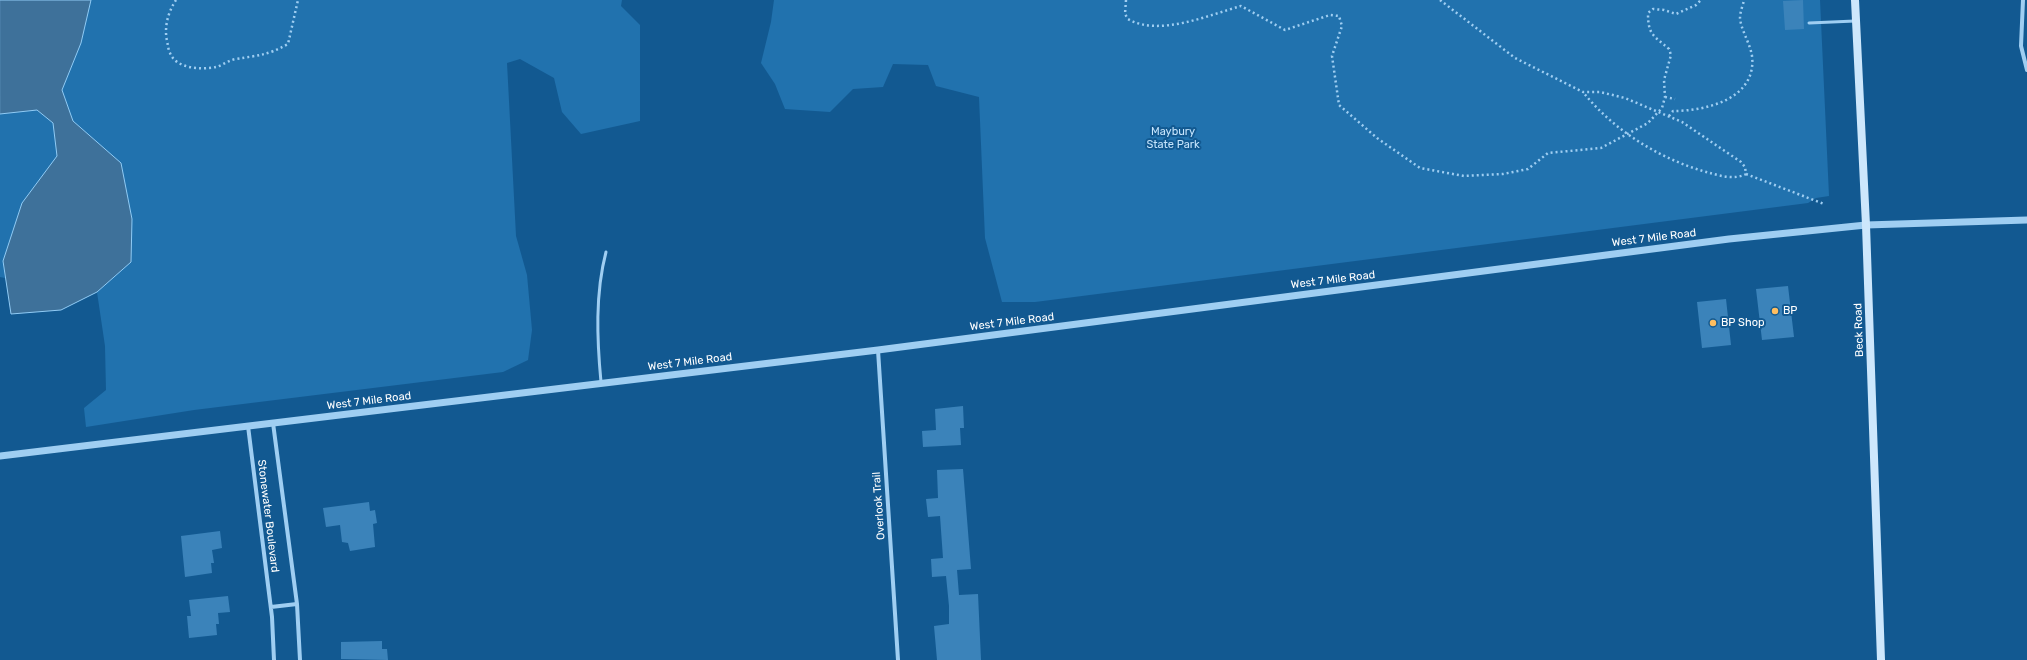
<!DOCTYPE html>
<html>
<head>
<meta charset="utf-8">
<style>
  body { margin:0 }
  canvas { display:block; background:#125991 }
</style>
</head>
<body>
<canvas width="2027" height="660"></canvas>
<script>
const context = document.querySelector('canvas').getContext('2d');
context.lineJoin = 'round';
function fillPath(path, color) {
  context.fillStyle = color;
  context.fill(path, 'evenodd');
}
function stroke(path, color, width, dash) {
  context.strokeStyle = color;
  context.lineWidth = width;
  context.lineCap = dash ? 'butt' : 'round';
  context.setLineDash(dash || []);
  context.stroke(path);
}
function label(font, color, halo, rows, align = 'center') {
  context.font = font + ' Rubik,sans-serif';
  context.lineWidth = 4;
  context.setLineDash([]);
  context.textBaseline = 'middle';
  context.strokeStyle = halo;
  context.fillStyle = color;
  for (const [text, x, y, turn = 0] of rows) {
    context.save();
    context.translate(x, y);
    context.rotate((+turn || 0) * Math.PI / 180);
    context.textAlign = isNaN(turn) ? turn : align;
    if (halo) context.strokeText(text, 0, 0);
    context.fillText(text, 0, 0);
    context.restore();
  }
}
const green = new Path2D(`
  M0,0h622l-1,6 19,19v96l-59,13 -19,-22 -8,-34 -34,-19 -13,4 9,173 11,39 5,55 -4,30 -25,12 -309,38 -108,17 -2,-19 22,-18 -1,-44 -8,-54 29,-26 -123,-5 2,17 -5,-1z
  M774,0h1046l9,196 -13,2 -8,5 -773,99h-33l-17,-64 -6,-141 -43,-11 -8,-21 -35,-1 -10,23 -30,2 -23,23 -45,-3 -10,-25 -14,-21 10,-41z`);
const water = new Path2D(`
  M0,0h91l-10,43 -19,47 11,31 48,42 11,56 -1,43 -34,30 -36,18 -50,4 -8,-53 19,-58 35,-47 -4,-33 -16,-13 -37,4z`);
const building = new Path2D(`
  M1803,0l1,29 -19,1 -2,-29z
  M1788,286l6,51 -32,3 -6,-51z
  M1726,299l5,46 -29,3 -5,-46z
  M963,406l1,22h-4l1,17 -38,2 -1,-16 14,-1 -1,-21z
  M963,469l8,100 -14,1 2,25 19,-1 3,66h-44l-3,-34 15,-2v-18l-3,-30 -14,1 -1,-18 12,-1 -3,-42 -12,1 -2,-18 12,-1 -1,-28z
  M369,502l1,9 5,-1 2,13 -4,1 2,23 -25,4 -2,-8 -6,-1 -2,-17 -14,2 -3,-19z
  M220,531l2,17 -10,2 2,13h-3l1,10 -27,4 -4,-41z
  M228,596l2,16 -12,1 1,11h-3l1,11 -28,3 -2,-22h4l-2,-16z
  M382,641v8h5l1,11 -47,-1v-17z`);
const path = new Path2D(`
  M176,0c-8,12 -12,27 -9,41 1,4 1,8 3,12 6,16 32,17 46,14 7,-2 13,-7 20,-8 23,-4 30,-3 52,-15l10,-44
  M1126,0l-1,14 3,5c31,18 81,-4 113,-13l44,24 45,-15 9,1 3,10 -10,30 7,49 38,33 43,30 44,8 39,-2 25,-5 20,-16 53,-5 47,-25 14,-15 3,-11 -1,-17 7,-25 -2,-6c-16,-14 -21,-14 -21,-36l5,-4 11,1 12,4 20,-9 5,-5
  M1440,0l75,58 68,34h17l25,6 57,24 59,40 4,5 1,7c-11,6 -25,2 -36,-1 -49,-13 -96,-42 -127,-81
  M1665,97l10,2
  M1669,116l4,-5c33,0 84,-12 79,-55 -2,-13 -11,-26 -12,-38 0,-6 3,-13 4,-18
  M1746,174l78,30`);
const service = new Path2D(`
  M1809,23l46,-2
  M601,382c-4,-42 -6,-88 5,-130`);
const minor = new Path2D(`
  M2023,0l-2,46 6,24
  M878,350l20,310
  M273,423l24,181 3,56
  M248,426l24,191 2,43
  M271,607l26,-3`);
const tertiary = new Path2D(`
  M0,456l878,-106 851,-111 137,-14 161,-5`);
const secondary = new Path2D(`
  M1855,0l11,225 15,435`);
const markers = [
  [1775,311,4,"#ffbe60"],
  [1713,323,4,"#ffbe60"]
];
const parkNames = [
  ["Maybury",1173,132],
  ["State Park",1173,145]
];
const streetNames = [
  ["West 7 Mile Road",1654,238,-7],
  ["West 7 Mile Road",1333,280,-7],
  ["West 7 Mile Road",1012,322,-7],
  ["Beck Road",1859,330,-92],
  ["West 7 Mile Road",690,362,-7],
  ["West 7 Mile Road",369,401,-7],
  ["Overlook Trail",879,506,-94],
  ["Stonewater Boulevard",268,516,83]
];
const poiNames = [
  ["BP",1783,311],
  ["BP Shop",1721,323]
];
fillPath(green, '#2172ae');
fillPath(water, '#3e719a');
stroke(water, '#90cbf5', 1);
fillPath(building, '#3b83ba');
stroke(path, '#9fcef2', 2.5, [2, 3]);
stroke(service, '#9fcef2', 3);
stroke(minor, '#9fcef2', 4);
stroke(tertiary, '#9fcef2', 7);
stroke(secondary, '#cde7fc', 8);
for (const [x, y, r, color] of markers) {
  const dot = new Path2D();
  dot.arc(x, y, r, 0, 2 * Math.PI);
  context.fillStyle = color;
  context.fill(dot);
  stroke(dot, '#125991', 1.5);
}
label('11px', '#c6e5fd', '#125991', parkNames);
label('11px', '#fff', '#125991', streetNames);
label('11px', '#fff', '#125991', poiNames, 'left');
</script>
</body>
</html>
